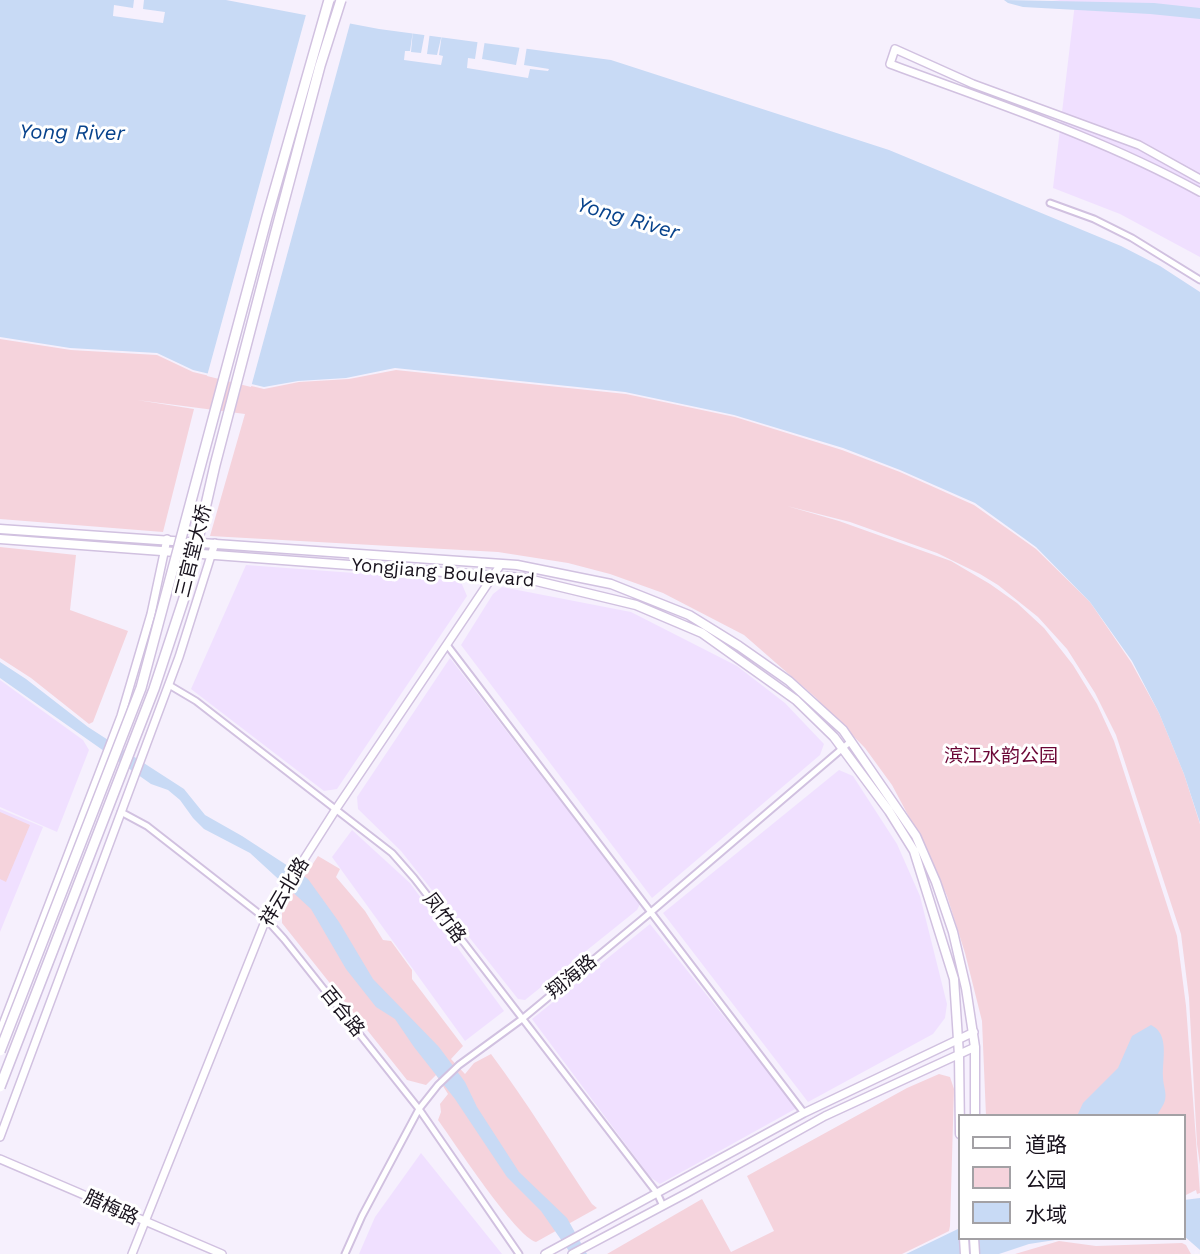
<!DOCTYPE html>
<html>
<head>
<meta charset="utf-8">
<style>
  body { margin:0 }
  #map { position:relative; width:1200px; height:1254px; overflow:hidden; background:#f6f0fd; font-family:"Work Sans","Noto Sans SC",sans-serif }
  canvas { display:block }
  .legend { position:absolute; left:958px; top:1114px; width:228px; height:126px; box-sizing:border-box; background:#fff; border:2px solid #a3a1a5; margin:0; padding:9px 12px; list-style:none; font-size:21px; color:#19131e }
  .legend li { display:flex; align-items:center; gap:14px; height:35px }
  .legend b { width:35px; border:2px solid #a3a1a5 }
</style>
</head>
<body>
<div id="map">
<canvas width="1200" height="1254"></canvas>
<ul class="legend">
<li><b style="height:9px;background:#fff"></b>道路</li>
<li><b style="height:19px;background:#f5d3dc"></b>公园</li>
<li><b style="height:19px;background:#c8daf5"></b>水域</li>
</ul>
</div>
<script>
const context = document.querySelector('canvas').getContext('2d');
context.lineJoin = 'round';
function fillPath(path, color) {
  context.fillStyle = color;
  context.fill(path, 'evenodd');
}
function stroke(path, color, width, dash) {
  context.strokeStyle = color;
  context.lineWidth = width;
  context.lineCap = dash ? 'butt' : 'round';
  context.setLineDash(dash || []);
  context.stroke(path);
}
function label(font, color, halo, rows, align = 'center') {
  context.font = font + ' "Work Sans","Noto Sans SC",sans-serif';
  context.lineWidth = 6;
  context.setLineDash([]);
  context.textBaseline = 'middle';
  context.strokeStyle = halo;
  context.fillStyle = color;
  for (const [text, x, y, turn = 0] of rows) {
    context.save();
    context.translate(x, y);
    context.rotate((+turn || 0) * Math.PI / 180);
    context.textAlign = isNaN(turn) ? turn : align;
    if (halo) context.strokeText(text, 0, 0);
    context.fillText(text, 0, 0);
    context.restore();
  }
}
const built = new Path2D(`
  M1052,0h148v257l-80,-43 -67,-26 22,-185z
  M246,565l203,15 12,2 6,14 -130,193 -13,2 -133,-102z
  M502,587l129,25 106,54 48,37 39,41 -4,11 -168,143 -191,-253 32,-51z
  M450,658l190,246 -3,6 -112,90 -7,-1 -117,-148 -43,-42 -1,-12z
  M0,680l83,60 6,10 -32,82 -57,-25z
  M839,770l14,6 44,68 23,52 27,108 -2,14 -12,16 -125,68 -145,-189z
  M0,809l43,18 -43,105z
  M352,830l58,53 94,128 -39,30 -133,-184z
  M650,924l147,184 -137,76 -10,-7 -118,-158z
  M421,1153l81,101h-143l16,-37z`);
const green = new Path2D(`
  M0,339l71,11 86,5 36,17 71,17 35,-7 50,-3 47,-9 230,24 109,23 107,33 58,22 74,33 62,44 54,53 41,60 28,51 25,61 16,50v341l-3,-21 -8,-146 -8,-64 -65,-199 -21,-42 -28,-44 -29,-32 -40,-32 -18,-11 -43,-21 -87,-31 -63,-16 52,15 112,40 39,23 27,19 27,25 29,37 24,39 17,37 63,195 9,70 14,187 -3,1 -1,-4 -12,6v-80h-198l-4,-95 -17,-68 -18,-57 -22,-49 -33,-62 -27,-37 -50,-51 -71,-62 -81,-42 -53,-19 -42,-11 -70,-11 -288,-16 35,-122 -108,-14 57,9 -31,123 -163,-13z
  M0,547l76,8 -6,55 58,21 -35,91 -4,2 -58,-46 -31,-20z
  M0,812l30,13 -24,57 -6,-3z
  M318,856l22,13 -4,8 29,34 18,29 8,1 21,29v9l51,67 -12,13 14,15 9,-11 17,-9c36,48 67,100 101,150l5,4 -61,34c-20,-5 -82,-100 -98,-122l3,-8 -1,-8 8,-10 -12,-19 -10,10 -19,-5 -125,-157v-13z
  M939,1074l11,3 4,12 -4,137 -1,5 -4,2 -43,21h-295l95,-55 29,53 43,-21 -27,-55 160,-88z
  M1059,1241l37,5 86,-3 4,2 5,9h-176z`);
const water = new Path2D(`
  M0,0h226l153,29 232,31 278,90 232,96 39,20 40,26v531l-16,-49 -25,-61 -27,-52 -42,-59 -54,-55 -61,-44 -75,-33 -57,-22 -109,-33 -109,-23 -230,-24 -49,10 -48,3 -34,6 -71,-17 -36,-17 -87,-5 -70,-11z
  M1004,0l150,3 46,5v11l-50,-5 -127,-7 -15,-4z
  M0,662l26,17 62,48 96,62 21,26 37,21 66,43 31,43 34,57 66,68 26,35 12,25 42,65 48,46 20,36h-16l-30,-43 -34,-34 -52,-78 -41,-52 -19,-28 -19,-12 -30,-38 -35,-60 -61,-56 -46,-24 -11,-11 -13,-18 -12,-10 -17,-6 -151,-106z
  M1151,1025c19,9 11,35 12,52 0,8 4,16 2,23 -1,5 -6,11 -8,16h-80l6,-13 35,-35 14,-32z
  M1200,1198v52l-16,-14v-36z
  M960,1228v10h108l-39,6 -30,10h-93z`);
const pier = new Path2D(`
  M134,0h10l-1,9 22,3 -2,11 -50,-7 1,-11 19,3z
  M307,11l44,9 -100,367 -44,-11z
  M413,30l-2,22 10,1 4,-21h5l-3,22 10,1 5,-21 -3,21 4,1 -2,9 -37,-5 1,-9h5z
  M478,39l7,1 -3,19 34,6 4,-20 7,1 -3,19 25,4 -1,2 -18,-2 -2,9 -61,-10 1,-10 7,1z`);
const minor = new Path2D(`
  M1050,203l44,16 38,19 68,42
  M447,645l357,468
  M169,685l27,16 196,152 22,25 243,315 6,13
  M121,812l26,14 119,93 18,20 135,170 100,145
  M345,1254l17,-38 57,-107 19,-24 21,-20 63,-46 129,-107 200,-171`);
const tertiary = new Path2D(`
  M1200,179l-61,-34 -166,-61 -78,-35 -5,15c105,39 212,74 310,128
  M0,1032l121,-316 30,-102 16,-75
  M0,1137l179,-480 36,-114
  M0,1159l222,95
  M132,1254l134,-335 70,-110 165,-245
  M545,1254l259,-141 170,-81
  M572,1254l115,-61 138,-77 150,-69`);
const secondary = new Path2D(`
  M0,529l517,36 94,19 78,31 50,31 50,35 54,49 73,106 20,46 17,50 13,56 9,59v69
  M0,539l524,39 112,27 66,28 94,67 38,37 55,74 25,40 40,128 5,76 1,79
  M964,1238l1,16
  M974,1238l1,16`);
const primaryBridge = new Path2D(`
  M0,1051l141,-363 126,-471 62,-217
  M0,1087l154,-398 32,-97 29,-127 60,-230 45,-169 21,-66`);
const streetNames = [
  ["三官堂大桥",194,551,-76],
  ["Yongjiang Boulevard",443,573,5],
  ["祥云北路",285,892,-59],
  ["凤竹路",444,918,53],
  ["翔海路",572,977,-39],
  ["百合路",342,1012,51],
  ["腊梅路",111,1208,24]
];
const parkNames = [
  ["滨江水韵公园",1001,756]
];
const waterNames = [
  ["Yong River",72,133,1],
  ["Yong River",628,219,16]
];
fillPath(built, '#f0e0ff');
fillPath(green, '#f5d3dc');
fillPath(water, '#c8daf5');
fillPath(pier, '#f6f0fd');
stroke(minor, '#d1c1e0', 9);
stroke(tertiary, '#d1c1e0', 10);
stroke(secondary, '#d1c1e0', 11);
stroke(minor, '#fff', 5);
stroke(tertiary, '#fff', 7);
stroke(secondary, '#fff', 8);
stroke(primaryBridge, '#d1c1e0', 12, []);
stroke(primaryBridge, '#fff', 9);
label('19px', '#19131e', '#fff', streetNames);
label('19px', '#6b0636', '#fff', parkNames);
label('italic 21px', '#08438c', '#fff', waterNames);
</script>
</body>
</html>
